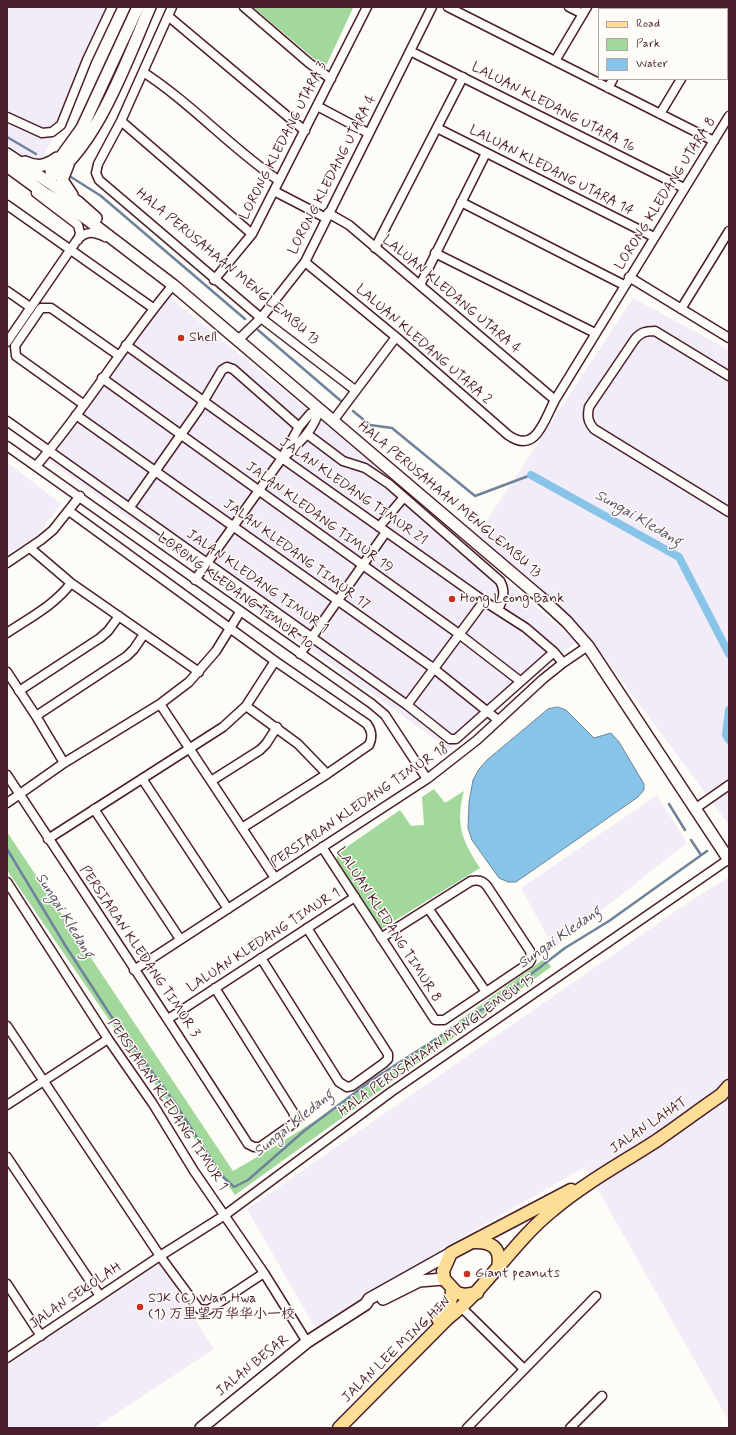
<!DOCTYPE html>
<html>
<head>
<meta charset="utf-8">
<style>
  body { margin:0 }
  #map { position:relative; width:736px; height:1435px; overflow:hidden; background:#fdfcf7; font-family:Mynerve,sans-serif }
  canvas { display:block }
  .frame { position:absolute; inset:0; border:8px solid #4a1f2b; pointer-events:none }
  .legend { position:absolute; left:598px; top:8px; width:130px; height:72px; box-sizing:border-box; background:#fdfcf7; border:1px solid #b5a4a5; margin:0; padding:5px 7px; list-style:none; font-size:12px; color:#4a1f2b }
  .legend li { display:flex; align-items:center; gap:8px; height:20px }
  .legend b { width:20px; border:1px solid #b5a4a5 }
</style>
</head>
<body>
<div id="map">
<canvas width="736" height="1435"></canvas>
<div class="frame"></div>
<ul class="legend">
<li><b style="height:5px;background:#fedd96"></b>Road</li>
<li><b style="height:11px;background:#a2d89c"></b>Park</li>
<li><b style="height:11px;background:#88c4e8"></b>Water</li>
</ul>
</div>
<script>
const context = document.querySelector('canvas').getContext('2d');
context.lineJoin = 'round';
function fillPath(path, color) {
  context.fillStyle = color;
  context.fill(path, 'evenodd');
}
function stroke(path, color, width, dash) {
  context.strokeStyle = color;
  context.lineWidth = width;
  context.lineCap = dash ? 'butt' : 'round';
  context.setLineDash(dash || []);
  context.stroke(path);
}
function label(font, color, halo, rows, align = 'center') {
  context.font = font + ' Mynerve,"LXGW WenKai TC",sans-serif';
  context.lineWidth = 3;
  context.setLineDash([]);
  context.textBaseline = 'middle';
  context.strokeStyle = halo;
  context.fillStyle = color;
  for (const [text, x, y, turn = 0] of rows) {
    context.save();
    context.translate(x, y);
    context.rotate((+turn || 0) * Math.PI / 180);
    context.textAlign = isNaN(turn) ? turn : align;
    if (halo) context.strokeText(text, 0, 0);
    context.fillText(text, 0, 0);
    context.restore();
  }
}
const built = new Path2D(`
  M7,7h112l-80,158 -32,-20z
  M164,293l193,157 219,192 -126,108 -407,-293z
  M633,298l96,52v475l-138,-186 -113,-105z
  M7,462l54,42 -25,33 -29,17z
  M657,795l30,48 -133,105 -33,-60z
  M729,877v544l-144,-254 -144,82 -123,84 -71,-124 439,-305z
  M159,1264l55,85 -120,79h-87v-63z`);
const green = new Path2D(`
  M253,7h98l2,1 -28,60z
  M434,789l11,14 19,-12c-9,32 -2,50 16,77l-99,61 -45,-69 2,-7 62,-43 11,16 13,-1 -2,-28z
  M7,832l226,339c109,-62 211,-140 312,-213l6,9 -316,228 -117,-162 -111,-163z`);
const water = new Path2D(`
  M558,707l8,3 28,28 17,-5 8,9 25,42v6l-6,7 -122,85h-8l-9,-4 -27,-38 -4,-12 1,-26 4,-22 6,-11 8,-9 61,-51z`);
const stream = new Path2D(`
  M7,137l29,17
  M71,177l30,19 144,123
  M258,330l83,71
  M353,411l17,14 22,3 83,68 56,-21
  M669,804l16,26
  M691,840l10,15
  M7,849l58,96 50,77 60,81 46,72 13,12 14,-7 56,-49 68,-51 128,-82 65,-50 44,-27 98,-70`);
const canal = new Path2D(`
  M531,475l148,82 50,97
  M729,710l-3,25 3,5`);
const street = new Path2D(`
  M172,7l-51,114 -23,43 -2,9 3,7 162,138 94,72
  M244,7l65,56 22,16
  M448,7l266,134
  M569,7l14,7
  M693,7l4,2
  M655,9l1,-2
  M723,9l1,-2
  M168,16l137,115
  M727,24l2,1
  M410,51l274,137
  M555,61l32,-54
  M143,72c48,31 87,75 135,108
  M608,88l5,-9
  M317,106l51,27
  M660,114l21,-35
  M7,117l35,16 10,-1 9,-7 26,-65 25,-53
  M121,121l131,113
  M437,128l217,109
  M274,191l52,27
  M36,193l42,32 2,8 -2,7
  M461,202l163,83
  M7,205l146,103
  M328,213l21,12 206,175
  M375,248l88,-171
  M435,253l160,80
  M305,262l91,75 112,98c28,20 36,-15 47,-35l174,-284
  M629,277l100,61
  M214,280l38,-46 115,-227
  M420,285l66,-132
  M7,291l23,16
  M681,309l48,-78
  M237,341l24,-23 44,-56 127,-255
  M7,342l70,-102c10,-10 17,-8 28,-3
  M126,345l156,113 202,143 42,27 28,24 9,11
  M729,376l-74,-45c-9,0 -14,1 -20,8l-46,68c-2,10 -1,15 5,22l135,83
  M102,378l357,256 61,47
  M83,404l-67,-48 -1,-10 26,-38h10l67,47
  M76,415l357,253 65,52
  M7,421l400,284 43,34h6l98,-87
  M333,421l63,-84
  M307,434l36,27 22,7 24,16 111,97c6,11 3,18 -2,29
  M7,446l365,258 13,11 42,64
  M284,457c15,-14 30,-27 35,-47
  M36,466c50,-57 88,-123 137,-181
  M130,507l69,-98 23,-39 5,-3 6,2 66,58
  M69,511l206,150 92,63c5,7 6,13 2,21l-42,29 -85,54
  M379,527l25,-30
  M30,548l41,35 128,89
  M7,563l34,-23 12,-10 27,-34
  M195,580l87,-122 17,-31 11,-13 9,-4
  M7,633c22,-15 48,-28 64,-50
  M300,654l86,-122
  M7,672l29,44 28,47
  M19,691l81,-53 8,-7 11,-15
  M160,704l115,174
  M407,705l77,-104
  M246,706l52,38 29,30
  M36,716l91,-60 7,-7 10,-15
  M7,775c81,123 162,245 241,369l6,3h6l34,-24 1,-5 -2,-6 -78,-124
  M143,780l85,129
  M211,781l49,-31 6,-6 11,-17
  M7,803l57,-40 96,-59 29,-22 27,-31 24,-39
  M696,808l33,-23
  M94,809l86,130
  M48,839l175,-112 23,-21 29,-45
  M322,847l113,173h9l42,-28
  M7,882l101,157 45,65 41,67 70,102 43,69
  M381,938l90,-57c7,-1 11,-1 16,5l43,65 1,9 -2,3 -43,29 -58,-84
  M261,958l78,124 8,5 5,-1 32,-23 4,-4v-5l-81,-126
  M134,970l293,-191 50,-39 66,-61 20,-16 25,-17
  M168,1019l187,-122
  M7,1026l153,230 39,53 9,1 56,-37
  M7,1105l101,-66
  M7,1157l93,139
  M7,1284l34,52
  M462,1308l62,61
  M7,1358l153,-102 65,-41 166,-123 338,-233
  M467,1428l129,-132
  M570,1428l32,-32`);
const secondary = new Path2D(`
  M7,154l71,48 18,16
  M25,162c13,6 21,4 32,-4
  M68,165l-6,15 10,15
  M7,166l37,27 40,24 89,68 367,312 27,25 21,24 141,214
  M51,171l31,-43 56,-121
  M46,180c49,-27 82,-123 104,-173
  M383,1299l36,-18 25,-2
  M201,1428l106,-86 59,-38 3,-5 82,-46`);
const primary = new Path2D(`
  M472,1242c19,-1 30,5 26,26
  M477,1293l-12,2 -8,-2 -13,-14 -1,-8 8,-18 120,-63
  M438,1319c10,-9 14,-17 14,-30
  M339,1428l109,-110c40,-31 65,-76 105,-108 32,-27 69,-47 103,-69 22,-15 43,-31 65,-46l8,-9`);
const markers = [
  [181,338,4,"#c8321e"],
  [452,599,4,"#c8321e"],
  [467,1274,4,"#c8321e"],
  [140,1307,4,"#c8321e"]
];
const streetNames = [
  ["LALUAN KLEDANG UTARA 16",553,108,27],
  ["LORONG KLEDANG UTARA 3",284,141,-63],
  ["LALUAN KLEDANG UTARA 14",551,171,27],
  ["LORONG KLEDANG UTARA 4",333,175,-63],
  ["LORONG KLEDANG UTARA 8",666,194,-58],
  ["HALA PERUSAHAAN MENGLEMBU 13",227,267,40],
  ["LALUAN KLEDANG UTARA 4",451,295,40],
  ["LALUAN KLEDANG UTARA 2",423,345,41],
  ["JALAN KLEDANG TIMUR 21",353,492,35],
  ["HALA PERUSAHAAN MENGLEMBU 13",449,500,40],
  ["JALAN KLEDANG TIMUR 19",319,518,36],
  ["JALAN KLEDANG TIMUR 17",296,555,36],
  ["JALAN KLEDANG TIMUR 1",257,582,35],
  ["LORONG KLEDANG TIMUR 10",235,592,36],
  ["PERSIARAN KLEDANG TIMUR 18",360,806,-34],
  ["LALUAN KLEDANG TIMUR 8",388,925,57],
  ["LALUAN KLEDANG TIMUR 1",264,941,-33],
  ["PERSIARAN KLEDANG TIMUR 3",139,952,56],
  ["HALA PERUSAHAAN MENGLEMBU 15",437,1046,-35],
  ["PERSIARAN KLEDANG TIMUR 1",167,1105,56],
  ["JALAN LAHAT",649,1126,-34],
  ["JALAN SEKOLAH",76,1296,-34],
  ["JALAN LEE MING HIN",397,1350,-44],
  ["JALAN BESAR",253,1366,-39]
];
const poiNames = [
  ["Shell",189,338],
  ["Hong Leong Bank",460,599],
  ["Giant peanuts",475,1274],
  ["SJK (C) Wan Hwa",148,1299],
  ["(1) 万里望万华华小一校",148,1315]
];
const waterNames = [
  ["Sungai Kledang",638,519,30],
  ["Sungai Kledang",64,916,58],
  ["Sungai Kledang",560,938,-35],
  ["Sungai Kledang",294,1124,-39]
];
fillPath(built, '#f2ecf8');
fillPath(green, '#a2d89c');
fillPath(water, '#88c4e8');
stroke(water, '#6f829c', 1);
stroke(stream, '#6f829c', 2.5);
stroke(canal, '#88c4e8', 8);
stroke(street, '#4a1f2b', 11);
stroke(secondary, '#4a1f2b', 14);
stroke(primary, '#4a1f2b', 15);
stroke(street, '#fdfcf7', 8);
stroke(secondary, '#fdfcf7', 11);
stroke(primary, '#fedd96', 12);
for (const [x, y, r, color] of markers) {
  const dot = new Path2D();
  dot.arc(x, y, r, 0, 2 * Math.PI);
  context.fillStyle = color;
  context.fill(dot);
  stroke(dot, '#fdfcf7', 1.5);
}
label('14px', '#4a1f2b', '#fdfcf7', streetNames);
label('14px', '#4a1f2b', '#fdfcf7', poiNames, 'left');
label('italic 15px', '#5d5164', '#fdfcf7', waterNames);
</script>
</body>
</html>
